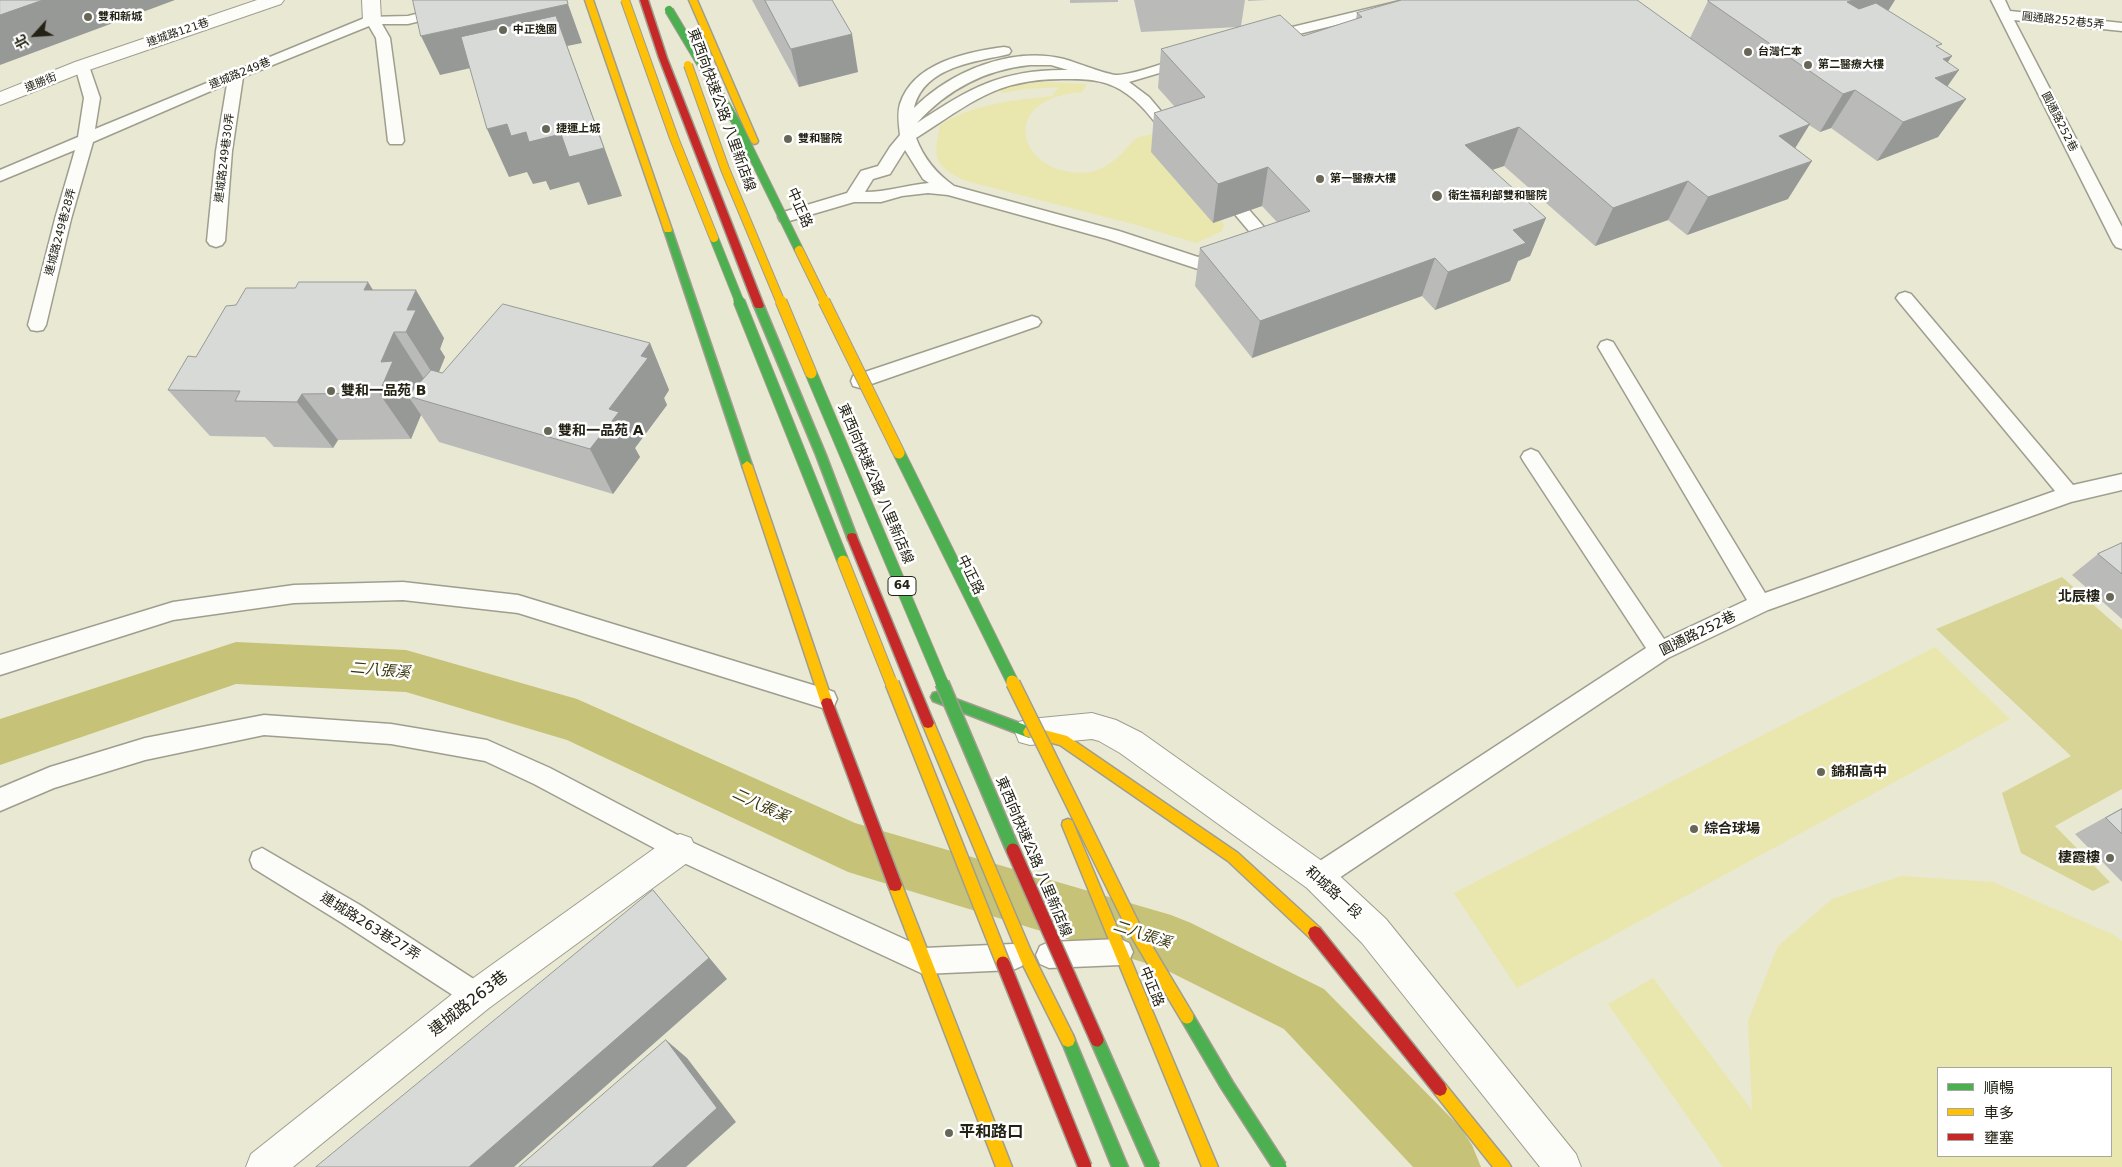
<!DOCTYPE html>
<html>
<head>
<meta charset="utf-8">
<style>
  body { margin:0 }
  #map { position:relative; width:2122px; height:1167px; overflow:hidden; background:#e9e8d3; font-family:"DejaVu Sans","Noto Sans TC",sans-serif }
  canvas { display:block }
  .legend { position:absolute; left:1937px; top:1067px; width:175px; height:90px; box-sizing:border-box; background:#fff; border:1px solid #a7a7a1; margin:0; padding:6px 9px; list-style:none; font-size:15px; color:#232214 }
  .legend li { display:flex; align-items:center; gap:10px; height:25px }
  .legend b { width:25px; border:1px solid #a7a7a1 }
  .north { position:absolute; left:10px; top:10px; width:50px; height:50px; -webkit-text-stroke:4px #fff; paint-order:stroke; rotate:244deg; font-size:14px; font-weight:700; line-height:20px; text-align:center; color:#232214 }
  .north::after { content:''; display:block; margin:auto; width:18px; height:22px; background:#232214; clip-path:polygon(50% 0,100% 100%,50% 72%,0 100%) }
</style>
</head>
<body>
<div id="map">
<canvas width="2122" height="1167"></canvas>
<ul class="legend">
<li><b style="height:6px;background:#4caf50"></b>順暢</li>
<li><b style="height:6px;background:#ffc107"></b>車多</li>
<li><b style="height:6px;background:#c62828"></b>壅塞</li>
</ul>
<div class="north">北</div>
</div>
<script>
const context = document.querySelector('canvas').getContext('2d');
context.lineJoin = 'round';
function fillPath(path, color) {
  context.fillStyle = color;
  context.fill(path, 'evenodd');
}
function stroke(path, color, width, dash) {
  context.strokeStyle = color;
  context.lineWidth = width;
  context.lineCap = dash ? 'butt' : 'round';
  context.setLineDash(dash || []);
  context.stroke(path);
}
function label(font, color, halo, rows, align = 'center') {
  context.font = font + ' "DejaVu Sans","Noto Sans TC",sans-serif';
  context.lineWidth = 5;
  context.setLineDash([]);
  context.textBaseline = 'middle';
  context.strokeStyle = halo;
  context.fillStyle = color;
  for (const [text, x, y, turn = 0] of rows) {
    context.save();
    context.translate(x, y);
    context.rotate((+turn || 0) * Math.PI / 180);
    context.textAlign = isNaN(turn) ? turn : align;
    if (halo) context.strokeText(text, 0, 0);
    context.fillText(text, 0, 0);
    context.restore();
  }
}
const green = new Path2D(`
  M1041,82l46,2 -5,8c-91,7 -60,89 8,80 14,-2 27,-13 36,-23 3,-3 7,-9 11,-11 4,-2 10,-2 14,-4l73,90 -2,7 -26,12 -63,-19 -167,-43c-32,-15 -33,-22 -26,-56 37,-22 70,-24 112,-29l7,-9 -35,2 -22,4 -5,-5z
  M1935,647l75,72 -493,269 -63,-95z
  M1901,876l92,6 121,53 8,6v226h-399l-115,-163 45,-26 99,132 -4,-89 30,-75 54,-47zM1938,1068h173v88h-173z`);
const forest = new Path2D(`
  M2062,577l60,53v159l-67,37 55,56 -17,9 -72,-38 -19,-60 69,-37 -135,-127z`);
const canal = new Path2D(`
  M236,642l170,8 171,49 278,124 316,92 20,8 133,66 136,138 12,18 9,22h-68l-129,-138 -122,-61 -314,-96 -281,-132 -161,-48 -170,-8 -236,81v-46z`);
const lane = new Path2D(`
  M470,0h24l-2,3 -84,21h-26l8,14 14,103 -2,3h-12l-2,-3 -12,-103 -7,-12 -126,51 -11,74 -7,90 -3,4 -6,2 -6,-2 -3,-4 9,-90 11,-67 -134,58 -22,77 -25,106 -3,5 -6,1 -6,-1 -3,-5 27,-106 20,-69 -75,31v-11l78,-33 6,-39 -9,-32 2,-3h10l2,3 11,32 -5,31 272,-112 41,-1z
  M1404,0h23l-2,3 -19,5 -136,33 -5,-1 -2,-3 2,-3 19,-5z
  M1991,0h14l5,11 112,12v8l-108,-11 108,207v22l-6,-2 -3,-4z
  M1004,47l5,1 2,3 -2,3c-33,8 -85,12 -95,54 37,-37 98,-62 150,-49 11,3 46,17 54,16 23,-2 48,-14 70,-19l5,1 2,3 -2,3 -64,19 20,15 33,39 -2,3h-12c-12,-15 -24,-33 -41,-45 -18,-13 -35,-15 -57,-15 -72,-2 -96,22 -154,59 8,21 20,35 38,48l165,45 79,26 56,-20 -38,-45 2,-4 6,-1 6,1 41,47 3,4 -3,4 -73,26 -91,-30 -159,-44 -20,-2 -26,3 -21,6h-27l-68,20 -6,-1 -2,-4 2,-4 67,-20 14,-22 17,-5 12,-19 10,-12c-1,-10 -3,-21 0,-31 13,-41 66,-52 104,-57zM1030,65h21l17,5c-66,-1 -98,18 -151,53 31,-34 67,-53 113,-58zM905,150l18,29 6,4c-22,2 -43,9 -64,9l8,-13 17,-5z
  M1905,292l6,2 162,191 49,-11v16l-51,12 -303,108 -100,48 -341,228 -9,3 -9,-3 -3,-9 3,-9 337,-220 -122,-186 -3,-5 3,-5 7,-3 7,3 126,187 83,-39 -149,-253 3,-5 6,-2 6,2 152,251 290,-102 -156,-189 -3,-4 3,-4z
  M1032,316l6,2 3,4 -3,4 -178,62 -7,-2 -2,-5 2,-5z
  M403,582l115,13 308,94 8,3 3,7 -3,7 -8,3 -308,-96 -115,-13 -109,3 -121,17 -173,55v-20l173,-53 121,-17z
  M264,715l127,9 96,16 63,28 139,73 235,107 89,-4 9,4 4,9 -4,9 -9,4 -90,4 -252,-117 -137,-73 -49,-23 -94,-17 -127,-9 -119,25 -91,28 -54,23v-23l50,-21 95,-29z
  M262,848l98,57 126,82 4,9 -4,9 -9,4 -9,-4 -126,-82 -89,-55 -3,-8 3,-8z
  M1120,939l9,4 4,9 -4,9 -9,4 -71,3 -9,-4 -4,-9 4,-9 9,-4z`);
const street = new Path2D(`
  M257,0h27l-3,4 -192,66 -89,35v-13l75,-30z
  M362,0h18l1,20 -2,4 -7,2 -7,-2 -2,-4z
  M1092,713l24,7 26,13 187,133 57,53 190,235 5,13h-41l-178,-224 -55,-55 -187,-135 -21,-12 -7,-2 -62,6 -11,-3 -4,-10 4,-10 11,-3z
  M680,834l11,4 5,11 -5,11 -202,148 -196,159h-47l5,-13 214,-170 204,-146z`);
const fast = new Path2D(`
  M668,227l4,3 80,235 -1,3h-8l-1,-3 -78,-235z
  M759,303l5,3 62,149 31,82 -1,3h-8l-1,-3 -31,-82 -62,-149z
  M937,692l96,36 2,4 -2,4 -4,2 -96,-37 -2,-4 2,-4z
  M1068,1033l5,2 55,132h-16l-51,-127 2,-5z`);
const slow = new Path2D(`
  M585,0h8l79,230 -1,2h-6l-1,-2z
  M689,0h8l61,141 -1,2 -3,1 -4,-3z
  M747,461l5,4 81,238 -2,4 -4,1 -4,-1 -2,-4 -79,-238z
  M928,718l4,1 2,4 97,228 42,84 2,5 -2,5 -5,2 -5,-2 -42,-84 -99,-238 2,-4z
  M1029,726l38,10 171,117 82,75 2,5 -2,5 -5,2 -5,-2 -82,-77 -168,-116 -35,-9 -2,-4 2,-4z
  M1068,819l5,2 1,4 144,342h-16l-140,-342 1,-4z
  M895,879l5,1 2,5 110,282h-16l-108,-282 2,-5z
  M1440,1082l5,2 63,78 3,5h-18l-58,-73 -2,-5 2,-5z`);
const jam = new Path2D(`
  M640,0h8l19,58 97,248 -2,2h-6l-2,-2 -95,-248z
  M852,533l4,1 1,3 77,186 -2,4 -4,1 -4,-1 -2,-4 -75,-186 1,-3z
  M827,698l4,1 2,4 69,182 -2,5 -5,1 -5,-1 -2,-5 -67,-182 2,-4z
  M1315,926l5,2 125,156 2,5 -2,5 -5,2 -5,-2 -125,-156 -2,-5 2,-5z`);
const fastBridgeFar2 = new Path2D(`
  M669,10l67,112 63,128
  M714,238l26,65`);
const fastBridgeFar1 = new Path2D(`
  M739,301l104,260
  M811,373l132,312
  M899,453l113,228`);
const fastBridge = new Path2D(`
  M942,683l71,167
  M1187,1017l40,68 53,82
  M1097,1040l56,127`);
const slowBridgeFar2 = new Path2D(`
  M625,0l49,138 40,100
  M688,65l37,104 56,134
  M799,250l26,53`);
const slowBridgeFar1 = new Path2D(`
  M781,301l30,72
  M824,301l75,152
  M843,561l49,124
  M1012,681l2,4`);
const slowBridge = new Path2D(`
  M892,683l111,280
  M1013,683l122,247 52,87`);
const jamBridge = new Path2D(`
  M1013,850l84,190
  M1003,963l82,204`);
const wall = new Path2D(`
  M752,0h80l26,72 -59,15z
  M1070,0h48v2l-48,1z
  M1134,0h111l-4,26 62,10 53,-17 1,-6 333,25 18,-37 180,10 51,37 8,14v25l19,12 -28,38 -61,24 -46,-33 -11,4 -11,-7 -14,23 -7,51 -101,36 -19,-15 -73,26 -91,-80 -12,4 54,48 -16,38 -12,5 -8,20 -75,29 -13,-14 -170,62 -57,-72 5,-38 77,-26 -15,-16 -49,17 -62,-71 3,-39 21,-6 -17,-19 3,-39 78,-22 -98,5z
  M1248,0h19l-19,1z
  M373,290l71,48 -4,11 5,8 -6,15 3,1 208,-30 19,47 -5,8 3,7 -32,43 5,9 -27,37 -174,-52 -18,-27 -10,24 -73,1 -5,8 -59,-1 -9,-10 -55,-1 -42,-46 28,-33 40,-52z
  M2122,543v76l-50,-44 26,-21z
  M2122,808v74l-47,-48z`);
const shadedWall = new Path2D(`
  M0,0h175l-175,65z
  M1853,0h42l-13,21 -57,19 22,-38z
  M568,4l14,39 -15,3 55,150 -34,9 -9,-23 -29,8 -4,-9 -13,3 -6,-12 -18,5 -22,-48 20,-5 19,8 35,2 6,-88 -127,29 -19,-39z
  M852,34l6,38 -59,15 -8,-38z
  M1952,56l-15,22 22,-8 -27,38 -24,9 35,-58z
  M1855,90l-24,38 -11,4 23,-38z
  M1966,99l-28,38 -61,24 26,-39z
  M1810,124l-24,39 -7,-27z
  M1519,127l-15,39 -52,17 13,-38z
  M1812,161l-24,38 -101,36 21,-38z
  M1268,167l-6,39 -49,17 5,-39z
  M1688,181l-20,39 -73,26 18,-38z
  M1546,218l-16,38 -12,5 -8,20 -75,29 13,-38 65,-42z
  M1435,258l-13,38 -170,62 8,-37z
  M368,282l30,48 -4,2 30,47 -16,17 13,19 -10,24 -32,-46 2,-31 -17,-72z
  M416,290l28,48 -4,11 5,8 -9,22 -30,-47 1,-22z
  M650,343l19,47 -5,8 3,7 -32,43 5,9 -27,37 -23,-45 19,-40 32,-53z
  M302,394l36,46 -5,8 -36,-46z
  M653,890l74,89 -213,188h-45z
  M666,1040l21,18 49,64 -50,45h-34z`);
const building = new Path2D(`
  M0,0h43l-43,15z
  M413,0h154l1,4 -147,32z
  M765,0h67l20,34 -61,15z
  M1402,0h235l173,124 -31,12 33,25 -104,36 -20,-16 -75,27 -94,-81 -54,18 81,73 -33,12 13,13 -78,29 -13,-14 -175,63 -60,-73 110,-37 -42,-44 -50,17 -64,-71 51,-16 -44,-48 119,-34 23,21 59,-19 -5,-4z
  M1710,0h143l-6,2 12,7 17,-6 66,41 -6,2 16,10 -9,3 16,11 -24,8 31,21 -63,23 -48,-32 -12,4 -135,-93z
  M556,16l48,132 -35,9 -8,-23 -32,8 -3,-10 -15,4 -4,-12 -20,5 -26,-92z
  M299,282h69l-4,8h52l-9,20h9l-10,22h-12l-13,30 12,-1 -14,32 -77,1 -5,8 -62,-1 5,-10 -72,-1 20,-34 8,1 30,-51 10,-1 10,-17h49z
  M503,304l147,39 -9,13 7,2 -39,51 10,3 -29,37 -182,-53 23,-26 11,3z
  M2122,543v31l-24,-20z
  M2122,809v25l-16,-16z
  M653,890l56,68 -240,209h-153z
  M666,1040l51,68 -65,59h-133z`);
const markers = [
  [88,17,5,"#686757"],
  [503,30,5,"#686757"],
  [1748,52,5,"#686757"],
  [1808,65,5,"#686757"],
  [546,129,5,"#686757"],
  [788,139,5,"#686757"],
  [1320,179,5,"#686757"],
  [1437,196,6,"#686757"],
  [331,391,5,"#686757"],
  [548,431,5,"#686757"],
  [2110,597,5,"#686757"],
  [1821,772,5,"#686757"],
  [1694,829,5,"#686757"],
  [2110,858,5,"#686757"],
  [949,1133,5,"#686757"]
];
const farPoinames = [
  ["雙和新城",98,17],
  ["中正逸園",513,30],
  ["台灣仁本",1758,52],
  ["第二醫療大樓",1818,65],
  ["捷運上城",556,129],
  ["雙和醫院",798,139],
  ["第一醫療大樓",1330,179],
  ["衛生福利部雙和醫院",1448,196]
];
const farStreetnames = [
  ["圓通路252巷5弄",2063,21,6],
  ["連城路121巷",178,33,-19],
  ["連城路249巷",240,74,-22],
  ["連勝街",41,83,-22],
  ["圓通路252巷",2059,122,63],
  ["連城路249巷30弄",225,158,-83],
  ["連城路249巷28弄",61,232,-75]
];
const shields = [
  [902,586,28]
];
const shieldNames = [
  ["64",902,586]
];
const streetNames = [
  ["東西向快速公路 八里新店線",721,110,70],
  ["中正路",799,208,66],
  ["東西向快速公路 八里新店線",875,484,67],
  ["中正路",970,575,64],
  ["圓通路252巷",1698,634,-26],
  ["東西向快速公路 八里新店線",1033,857,67],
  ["和城路一段",1333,893,42],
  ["連城路263巷27弄",370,927,32],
  ["中正路",1151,987,68]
];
const poiNames = [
  ["雙和一品苑 B",341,391],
  ["雙和一品苑 A",558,431],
  ["北辰樓",2100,597,"right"],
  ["錦和高中",1831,772],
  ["綜合球場",1704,829],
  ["棲霞樓",2100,858,"right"]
];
const waterNames = [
  ["二八張溪",380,671,5],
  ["二八張溪",760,806,25],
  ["二八張溪",1142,935,18]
];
const nearStreetnames = [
  ["連城路263巷",469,1004,-38]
];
const nearPoinames = [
  ["平和路口",959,1133]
];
fillPath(green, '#e9e6ae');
fillPath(forest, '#d7d495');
fillPath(canal, '#c6c277');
stroke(lane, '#9f9e8e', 3);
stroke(street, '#9f9e8e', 2);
stroke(fast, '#9f9e8e', 3);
stroke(slow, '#9f9e8e', 3);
stroke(jam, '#9f9e8e', 3);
fillPath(lane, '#fcfcf8');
fillPath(street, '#fcfcf8');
fillPath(fast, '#4caf50');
fillPath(slow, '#ffc107');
fillPath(jam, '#c62828');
stroke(fastBridgeFar2, '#9f9e8e', 10, []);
stroke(fastBridgeFar1, '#9f9e8e', 13, []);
stroke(fastBridge, '#9f9e8e', 16, []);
stroke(slowBridgeFar2, '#9f9e8e', 10, []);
stroke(slowBridgeFar1, '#9f9e8e', 13, []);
stroke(slowBridge, '#9f9e8e', 16, []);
stroke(jamBridge, '#9f9e8e', 16, []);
stroke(fastBridgeFar2, '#4caf50', 8);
stroke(fastBridgeFar1, '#4caf50', 11);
stroke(fastBridge, '#4caf50', 13);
stroke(slowBridgeFar2, '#ffc107', 8);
stroke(slowBridgeFar1, '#ffc107', 11);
stroke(slowBridge, '#ffc107', 13);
stroke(jamBridge, '#c62828', 13);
fillPath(wall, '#babbb9');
fillPath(shadedWall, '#979996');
fillPath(building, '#d8dad7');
stroke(building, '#979996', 1);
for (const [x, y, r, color] of markers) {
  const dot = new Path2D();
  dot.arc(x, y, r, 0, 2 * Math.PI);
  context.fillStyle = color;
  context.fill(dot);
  stroke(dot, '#fff', 2);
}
label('bold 11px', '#232214', '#fff', farPoinames, 'left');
label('11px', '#232214', '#fff', farStreetnames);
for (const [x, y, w] of shields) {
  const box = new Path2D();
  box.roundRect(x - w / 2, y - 9.5, w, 19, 4);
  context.fillStyle = '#fff';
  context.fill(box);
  stroke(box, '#232214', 1);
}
label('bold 12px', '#232214', null, shieldNames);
label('14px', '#232214', '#fff', streetNames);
label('bold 14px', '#232214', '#fff', poiNames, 'left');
label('italic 15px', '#38350a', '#fff', waterNames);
label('16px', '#232214', '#fff', nearStreetnames);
label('bold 16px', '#232214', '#fff', nearPoinames, 'left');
</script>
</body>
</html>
